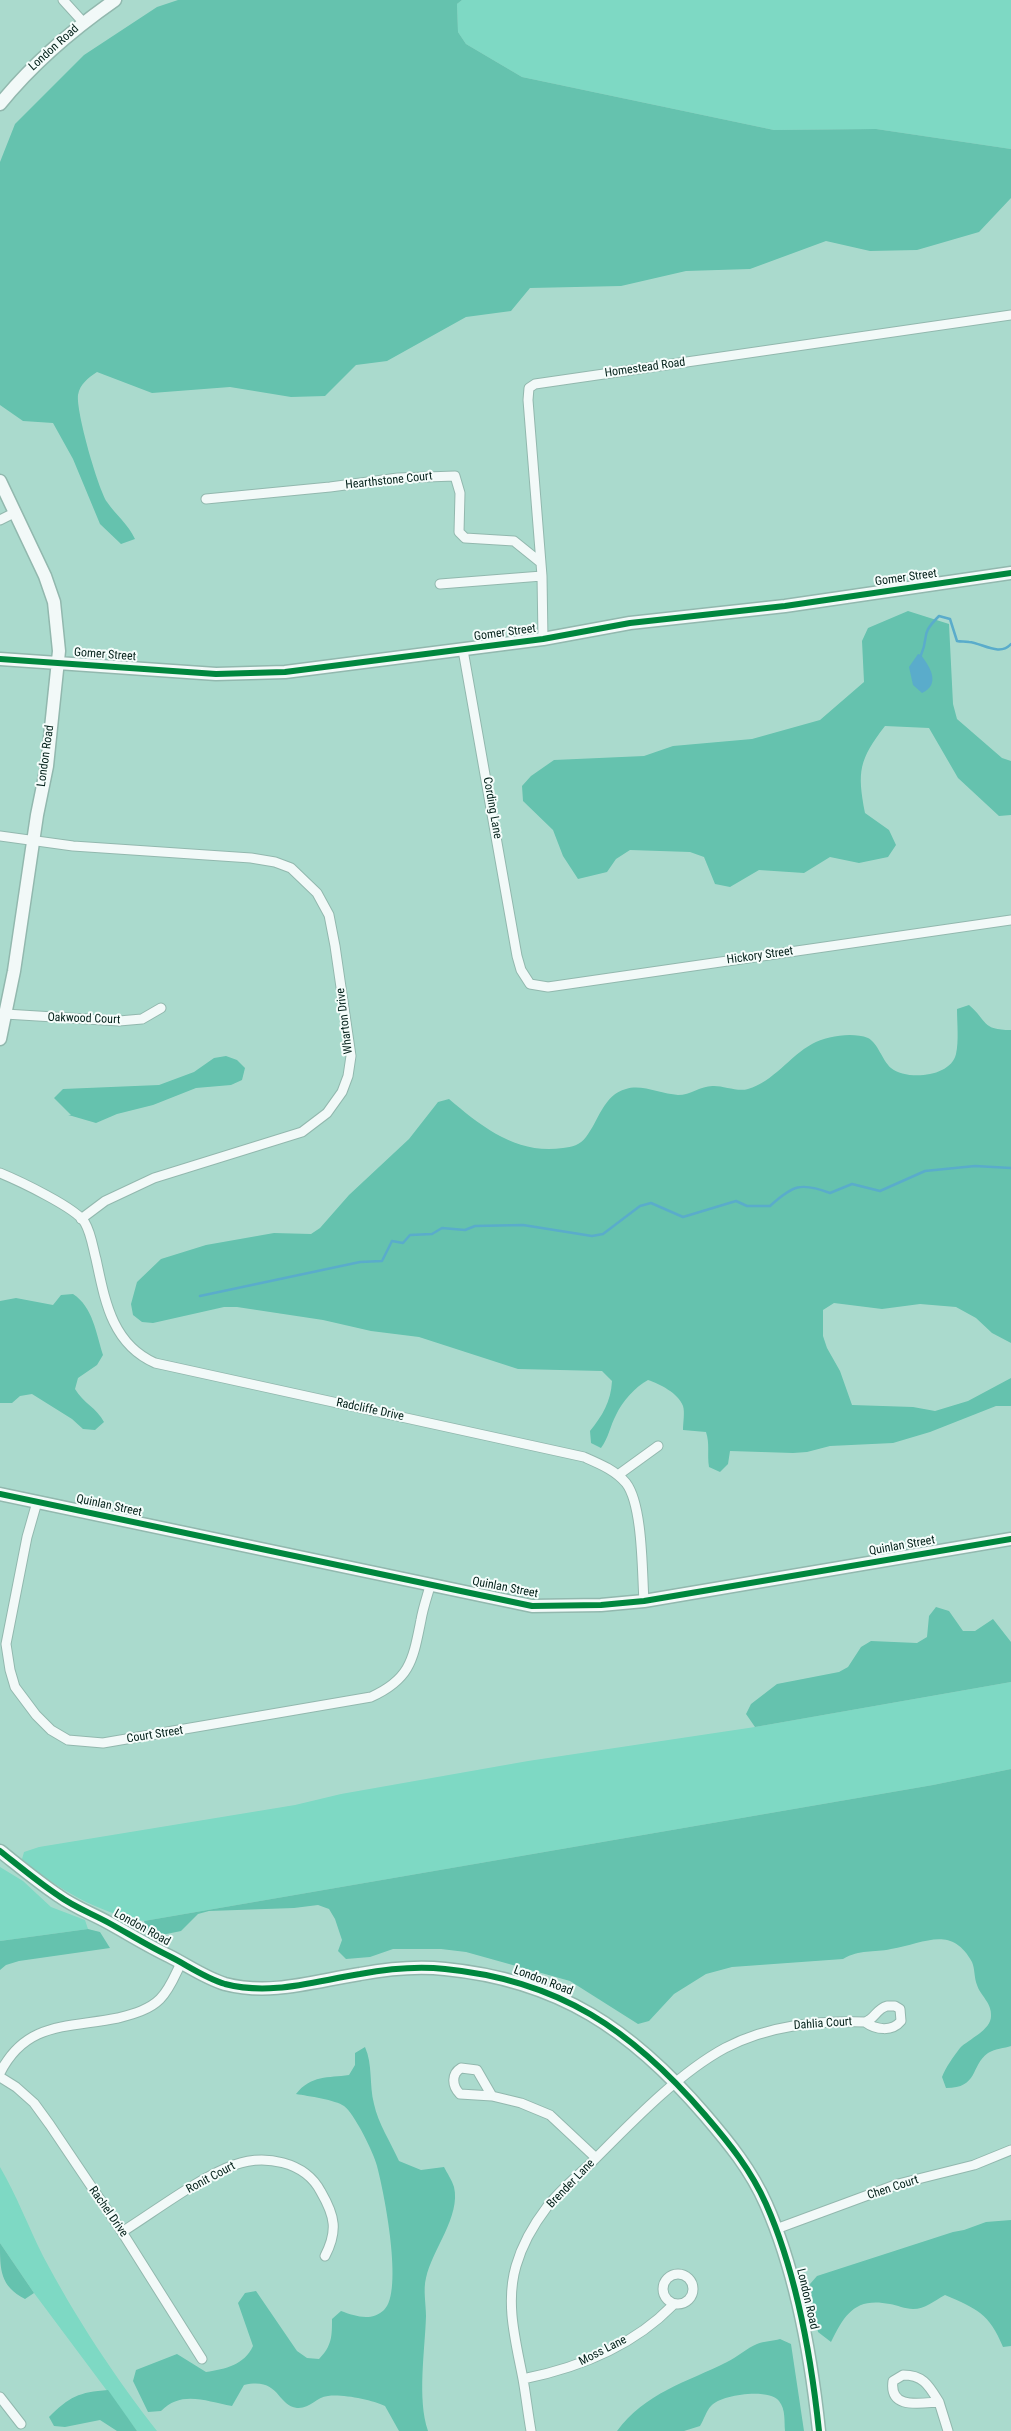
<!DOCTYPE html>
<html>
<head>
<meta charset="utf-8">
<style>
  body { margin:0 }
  canvas { display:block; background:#aadacd }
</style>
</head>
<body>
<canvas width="1011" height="2431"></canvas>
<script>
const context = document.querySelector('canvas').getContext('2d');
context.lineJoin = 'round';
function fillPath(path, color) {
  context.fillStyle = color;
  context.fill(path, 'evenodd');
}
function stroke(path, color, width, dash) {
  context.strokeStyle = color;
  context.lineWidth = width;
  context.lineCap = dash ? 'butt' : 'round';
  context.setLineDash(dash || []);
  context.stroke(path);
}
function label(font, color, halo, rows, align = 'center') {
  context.font = font + ' "Roboto Condensed",sans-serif';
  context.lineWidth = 4;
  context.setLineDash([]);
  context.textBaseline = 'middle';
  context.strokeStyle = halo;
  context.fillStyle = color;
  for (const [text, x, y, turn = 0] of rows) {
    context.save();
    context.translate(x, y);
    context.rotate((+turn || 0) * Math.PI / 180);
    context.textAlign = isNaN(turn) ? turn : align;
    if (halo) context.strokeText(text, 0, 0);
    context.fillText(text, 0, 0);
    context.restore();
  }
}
const green = new Path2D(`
  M462,0h549v149l-135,-20 -102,1 -252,-53 -56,-33 -8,-12 -1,-28z
  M1011,1682v87l-78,16 -789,136c-46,-8 -87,-32 -122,-62l2,-7 15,-5 256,-42 46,-11 187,-33 227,-34z
  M0,1867l23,14 28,26 34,13 3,9 -88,12z
  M0,2167c17,29 28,59 43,89 31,59 73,123 114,175h-20l-103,-138 -34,-50z`);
const forest = new Path2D(`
  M178,0h284l-5,4 1,28 8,12 56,33 252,53 102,-1 135,20v49l-32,34 -62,18 -47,1 -44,-10 -76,28 -64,2 -65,15 -91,2 -19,23 -45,6 -79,44 -31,4 -31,31 -34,1 -61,-10 -78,6 -55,-21c-9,6 -17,12 -19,23 -2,17 20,93 29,107 9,13 21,22 28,37l-14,5 -21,-20 -27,-65 -20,-36 -30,-2 -23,-16v-243l15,-38 69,-69 73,-48z
  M908,611l41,13 4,80 4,15 45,39 9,3v54l-12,1 -41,-38 -29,-50 -44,-2c-26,34 -28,45 -20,87l24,17 7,15 -8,12 -29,6 -29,-6 -26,16 -45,-3 -29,17 -15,-3 -11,-27 -14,-5 -60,-2 -14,9 -9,13 -29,7 -15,-23 -10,-26 -30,-29 -1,-15 9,-10 23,-16 90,-4 29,-10 79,-7 68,-19 44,-38 -2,-41 6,-13z
  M969,1005c19,16 12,25 42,25v313l-19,-10 -16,-15 -20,-11 -36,-3 -38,5 -48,-6 -11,7v26l4,12 13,23 12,34 61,2 22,4 33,-10 43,-23v28h-15l-66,26 -37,11 -63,3 -23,6 -14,1 -63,-2 -2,13 -8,8 -11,-5c-2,-13 1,-23 -3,-35l-23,-2c0,-7 2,-18 0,-24 -5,-13 -23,-22 -35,-26 -13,7 -26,22 -32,35 -6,11 -7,22 -15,33l-10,-5 -1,-12c12,-15 21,-29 22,-50l-10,-10 -84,-2 -99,-32 -48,-6 -48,-11 -86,-13h-13l-71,16 -11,-1 -9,-7 -2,-11 6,-22 24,-23 45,-14 68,-12 37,1 9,-6 29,-33 60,-56 29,-37 11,-3c33,28 68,56 114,49 9,-1 17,-3 23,-11 12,-15 18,-43 40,-48 16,-5 35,5 52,6 13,0 24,-10 36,-9 10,0 24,6 34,3 25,-7 42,-33 64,-45 15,-8 40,-12 56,-6 10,5 14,22 23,30 16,13 60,9 65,-14 3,-13 1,-31 1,-45z
  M226,1056l11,4 8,8 -3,12 -11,5 -35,3 -43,17 -36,9 -21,9 -24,-7 -4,-1h3l-17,-17 9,-9 96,-4 35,-13 20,-14z
  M73,1294c20,13 23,39 30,61l-6,10 -19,13 -3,11c8,14 22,19 29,33l-9,8 -12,-1 -11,-10 -40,-25 -12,2 -8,7h-12v-102l16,-3 37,7 8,-10z
  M936,1607l13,4 14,20h12l18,-12 18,23v40l-256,45 -9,-13 5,-10 26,-20 62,-12 9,-5 13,-20 10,-6 46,2 10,-6 2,-21z
  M1011,1769v277c-6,2 -17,3 -23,7 -18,13 -9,35 -42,35l-4,-11c4,-10 11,-20 18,-29 9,-9 31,-18 31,-32 1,-13 -11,-21 -14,-31 -3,-7 -2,-16 -5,-23 -21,-38 -48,-18 -81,-13 -18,4 -31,0 -48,10l-111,8 -26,7 -32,20 -25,27 -11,3 -68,-43 -104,-29 -25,-3h-48l-23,8 -24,2 -8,-8 4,-11 -7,-21 -6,-10 -11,-4 -24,3 -85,3 -11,3 -17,17 -24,5 -10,-5 -3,-10 789,-136z
  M88,1929l12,3 10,16 -91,13 -13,4 -6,5v-29z
  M365,2047c8,18 4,38 9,57 4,19 17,39 25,57l22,9 23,-3c3,6 8,13 10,20 7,29 -22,63 -28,91 -3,12 0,26 0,38 -1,34 -9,83 2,115h-29l-14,-25c-13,-6 -42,-12 -57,-10 -12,1 -18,13 -31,12 -21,-3 -17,-31 -53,-23l-12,21c-26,-5 -51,-16 -71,5l-13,1 -15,-31 3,-11 41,-16 29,18c20,-3 38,-7 47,-26l-15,-43 7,-10 11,-2 41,60 10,7 12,1c13,-13 13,-23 13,-40l9,-8c14,5 30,11 43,-1 20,-18 0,-118 -7,-144 -3,-13 -23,-53 -33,-60 -8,-6 -36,-10 -48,-12 15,-19 32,-16 53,-19l6,-10v-12z
  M1011,2220v126l-8,1c-14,-34 -26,-38 -58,-52 -11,6 -20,14 -32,14 -8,0 -16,-4 -23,-5 -35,-7 -45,10 -59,38l-13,-10 -8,-48 7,-8 136,-44 11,-2 22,-8z
  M0,2243l34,50 -9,6c-25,-13 -25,-29 -25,-56z
  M780,2339l11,5 13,87h-19c-1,-10 1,-21 -6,-30 -9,-13 -58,-7 -68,5 -5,5 -7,14 -11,20l-16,5h-67c28,-38 70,-49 110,-69 10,-5 20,-14 30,-18 7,-3 16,-3 23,-5z
  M108,2390l29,41h-20l-17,-11 -35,7 -11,-1 -5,-9c20,-20 30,-25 59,-27z`);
const water = new Path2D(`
  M918,654l3,1c9,12 20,29 1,38l-9,-8 -4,-18z`);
const stream = new Path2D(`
  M921,655c9,-21 -2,-19 18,-39l11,3 7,22c4,1 8,0 12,1 13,1 31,15 42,2
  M200,1296l160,-34 22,-1 10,-20 11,2 7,-8 22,-1 10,-6 23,2 10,-4 48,-1 69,11 11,-2 37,-28 11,-3 32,14 53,-16 11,5h23c23,-21 31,-24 60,-13l22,-9 28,7 45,-20 50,-5 36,2`);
const street = new Path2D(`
  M63,0l20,22
  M206,499l124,-12 68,-9 57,-2 5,17 -1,39 6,6 49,3 26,21
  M0,520l14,-7
  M440,584l102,-8
  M543,639l-1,-63 -14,-176 1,-12 6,-4 476,-69
  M463,650l54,306 4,14 9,14 18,3 463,-67
  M0,836l73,10 178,12 24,4 16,6 26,25 12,22 6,31 16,110 -3,20 -6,16 -15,21 -25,19 -148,46 -49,23 -24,18
  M5,1014l114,7 23,-2 19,-11
  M0,1173c17,7 77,35 85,50 6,10 8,25 11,36 9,42 16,85 59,104l429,94c16,7 31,13 42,26 17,22 16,90 18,118
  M618,1475l40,-29
  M37,1502l-10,35 -21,107 4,26 5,17 21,28 15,15 17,10 35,3 268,-46c40,-18 42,-38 50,-77 2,-12 6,-23 9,-34
  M887,2006h8l5,3 1,12c-9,11 -25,9 -36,1 10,-3 11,-13 22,-16z
  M461,2068l16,2 15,26 -32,-2c-8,-8 -9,-20 1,-26z
  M0,2073c26,-52 68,-45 118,-55 15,-4 31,-8 42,-19 10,-10 15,-24 21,-36
  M0,2077l16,10 18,16 16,22 72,107 80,127
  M492,2096l29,7 29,12 46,43
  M776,2229l122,-45 76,-19 37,-15
  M122,2232c32,-20 78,-55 112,-67 30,-11 71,-4 87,27 14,24 17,39 4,64
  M663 2289a15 15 0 1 1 30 0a15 15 0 1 1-30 0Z
  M903,2375c21,0 26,11 36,27 -19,1 -50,8 -46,-21z
  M523,2379c55,-11 110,-33 150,-74
  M0,2397l21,27
  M939,2402l9,29
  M531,2431c-3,-17 -5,-35 -8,-52 -7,-37 -18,-75 -7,-113 6,-21 18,-42 31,-59 12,-16 29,-30 43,-43 39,-39 87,-90 135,-116 44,-23 91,-27 140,-26`);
const secondary = new Path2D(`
  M0,104c33,-41 72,-74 115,-104
  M0,481l45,95 9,26 5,49 -12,115 -10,49 -23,156 -14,68
  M0,659l216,15 69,-2 258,-33 87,-16 155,-17 226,-33
  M0,1494l532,112 69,-1 43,-4 367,-62
  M0,1851c19,15 38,31 59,45 15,11 34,18 50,27 20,11 39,23 60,33 18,9 36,22 56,28 46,12 90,-3 135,-10 27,-5 58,-8 85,-5 114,11 187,61 260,146 24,28 46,55 61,89 31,70 45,151 53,227`);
const cycleway = new Path2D(`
  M0,659l216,15 69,-2 258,-33 87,-16 155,-17 226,-33
  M0,1494l532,112 69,-1 43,-4 367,-62
  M0,1851c19,15 38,31 59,45 15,11 34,18 50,27 20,11 39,23 60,33 18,9 36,22 56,28 46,12 90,-3 135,-10 27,-5 58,-8 85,-5 114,11 187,61 260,146 24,28 46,55 61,89 31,70 45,151 53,227`);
const streetNames = [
  ["London Road",54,48,-42],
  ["Homestead Road",645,368,-8],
  ["Hearthstone Court",389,481,-6],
  ["Gomer Street",906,578,-8],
  ["Gomer Street",505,633,-8],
  ["Gomer Street",105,655,4],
  ["London Road",46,756,-82],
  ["Cording Lane",492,808,80],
  ["Hickory Street",760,956,-8],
  ["Oakwood Court",84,1019,2],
  ["Wharton Drive",345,1021,-97],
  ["Radcliffe Drive",370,1410,12],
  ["Quinlan Street",109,1506,12],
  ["Quinlan Street",902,1546,-10],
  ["Quinlan Street",505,1588,11],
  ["Court Street",155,1735,-9],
  ["London Road",142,1928,29],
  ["London Road",543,1981,21],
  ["Dahlia Court",823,2024,-4],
  ["Ronit Court",211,2178,-28],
  ["Brender Lane",571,2184,-46],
  ["Chen Court",893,2188,-18],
  ["Rachel Drive",108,2212,55],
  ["London Road",807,2299,77],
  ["Moss Lane",603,2351,-27]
];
fillPath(green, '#7ed9c4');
fillPath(forest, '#65c2ae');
fillPath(water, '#5aaccb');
stroke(stream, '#5aaccb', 2.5);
stroke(street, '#92b8ae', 11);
stroke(secondary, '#92b8ae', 15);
stroke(street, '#f2f9f8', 9);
stroke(secondary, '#f2f9f8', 12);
stroke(cycleway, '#00873e', 6);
label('12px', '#032019', '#f5fdfb', streetNames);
</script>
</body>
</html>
